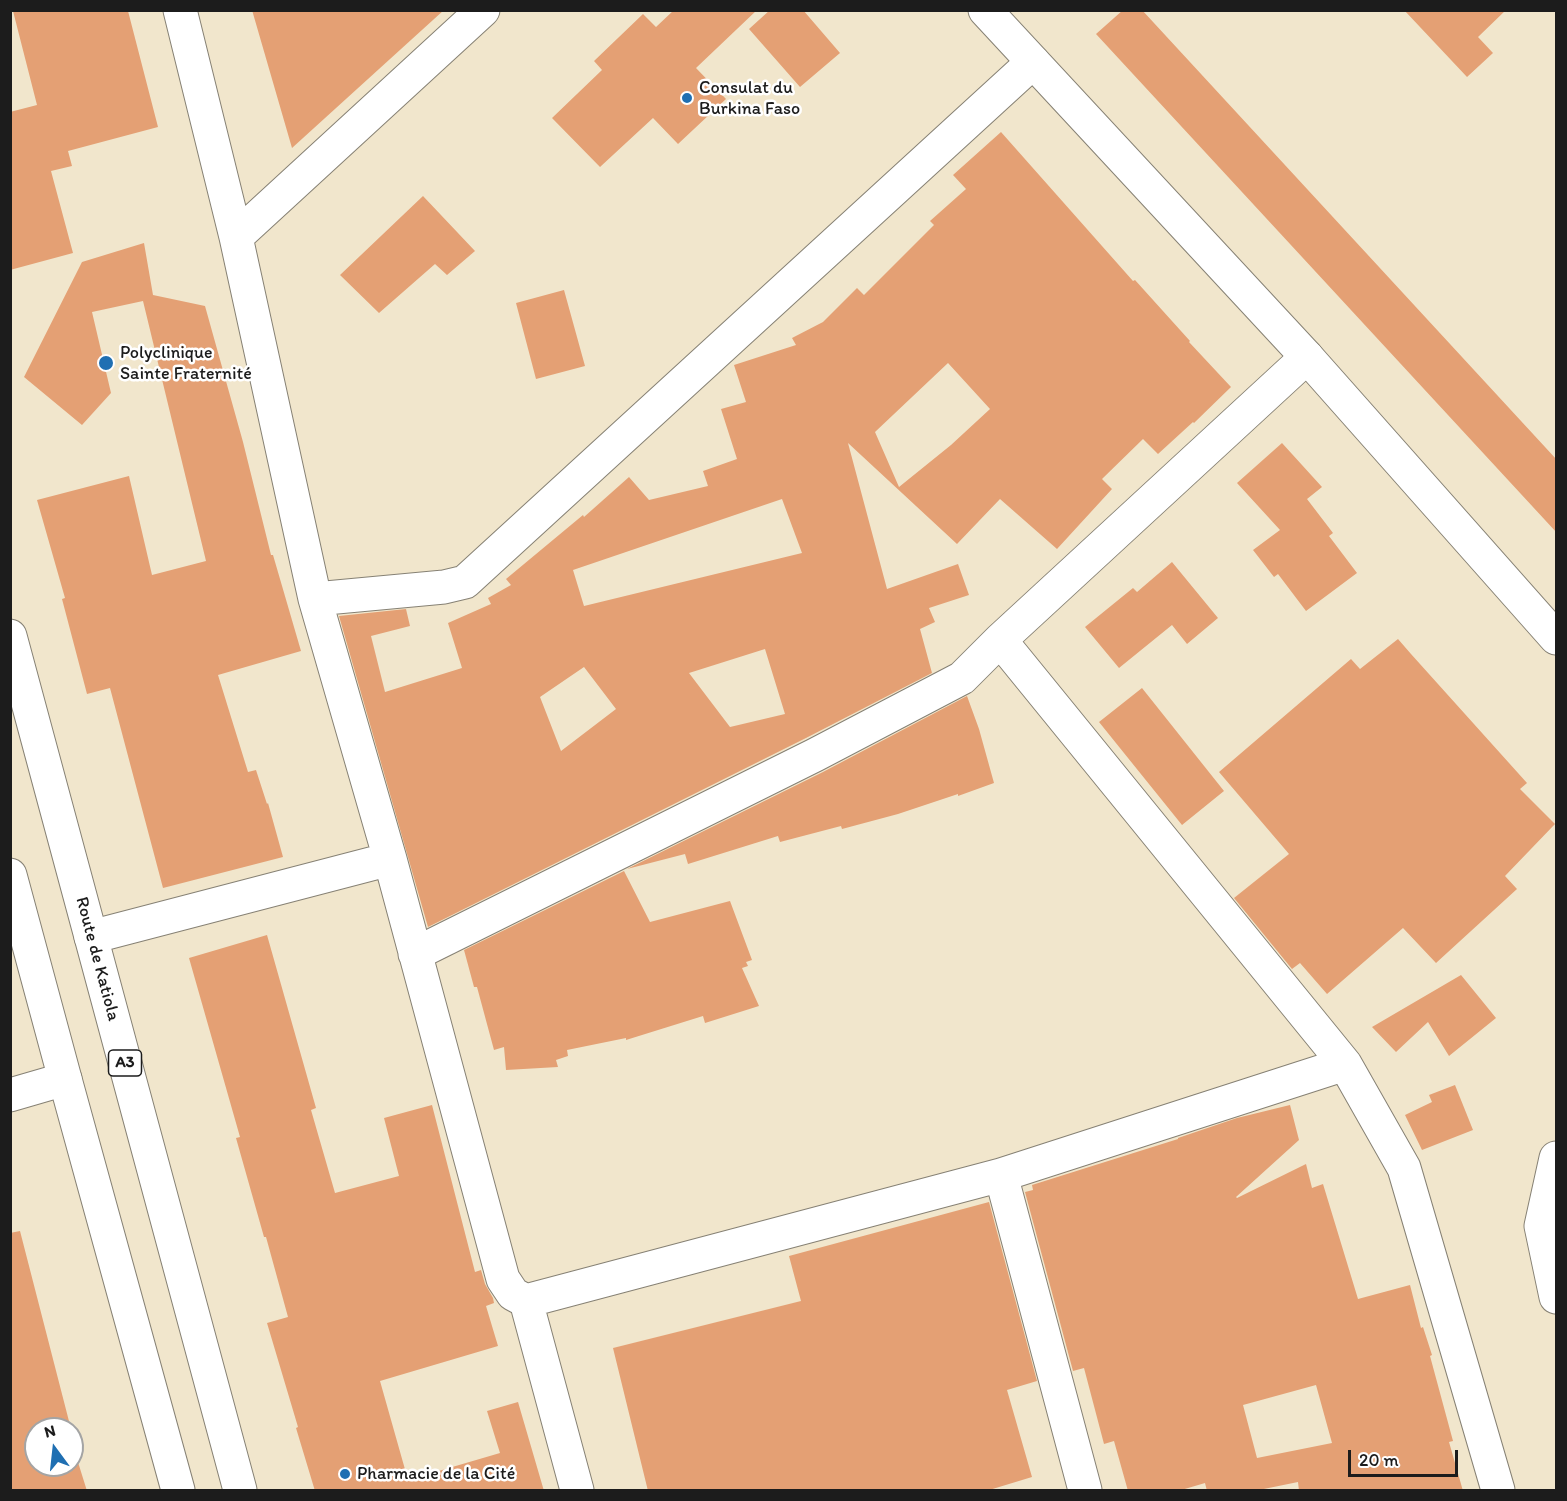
<!DOCTYPE html>
<html>
<head>
<meta charset="utf-8">
<style>
  body { margin:0 }
  #map { position:relative; width:1567px; height:1501px; overflow:hidden; background:#f1e6cc; font-family:Itim,sans-serif }
  canvas { display:block }
  .frame { position:absolute; inset:0; border:12px solid #1c1c1c; pointer-events:none }
  .north { position:absolute; left:24px; top:1417px; width:60px; height:60px; box-sizing:border-box; background:#fff; border:2px solid #a4a4a4; border-radius:50%; rotate:345deg; font-size:16px; font-weight:700; line-height:24px; text-align:center; color:#1c1c1c }
  .north::after { content:''; display:block; margin:auto; width:21px; height:27px; background:#1f6fb2; clip-path:polygon(50% 0,100% 100%,50% 72%,0 100%) }
  .scale { position:absolute; left:1348px; top:1450px; width:110px; height:27px; box-sizing:border-box; border:3px solid #1c1c1c; border-top:0; padding-left:8px; font-size:18px; line-height:21px; white-space:nowrap; color:#1c1c1c; -webkit-text-stroke:4px #fff; paint-order:stroke }
</style>
</head>
<body>
<div id="map">
<canvas width="1567" height="1501"></canvas>
<div class="frame"></div>
<div class="north">N</div>
<div class="scale">20 m</div>
</div>
<script>
const context = document.querySelector('canvas').getContext('2d');
context.lineJoin = 'round';
function fillPath(path, color) {
  context.fillStyle = color;
  context.fill(path, 'evenodd');
}
function stroke(path, color, width, dash) {
  context.strokeStyle = color;
  context.lineWidth = width;
  context.lineCap = dash ? 'butt' : 'round';
  context.setLineDash(dash || []);
  context.stroke(path);
}
function label(font, color, halo, rows, align = 'center') {
  context.font = font + ' Itim,sans-serif';
  context.lineWidth = 5;
  context.setLineDash([]);
  context.textBaseline = 'middle';
  context.strokeStyle = halo;
  context.fillStyle = color;
  for (const [text, x, y, turn = 0] of rows) {
    context.save();
    context.translate(x, y);
    context.rotate((+turn || 0) * Math.PI / 180);
    context.textAlign = isNaN(turn) ? turn : align;
    if (halo) context.strokeText(text, 0, 0);
    context.fillText(text, 0, 0);
    context.restore();
  }
}
const building = new Path2D(`
  M252,10h192l-152,138z
  M674,10h83l-61,58 30,31 -48,45 -25,-26 -53,49 -48,-49 50,-48 -8,-9 49,-47 13,13z
  M770,10h33l37,43 -40,34 -51,-58z
  M1123,10h19l415,450v73l-461,-499z
  M1404,10h102l-28,27 15,16 -26,24z
  M13,11h115l30,116 -90,24 4,15 -21,5 22,82 -63,17v-158l27,-7z
  M1001,132l132,149 2,-1 55,61 -1,1 42,45 -37,36 -1,-1 -35,32 -15,-15 -41,40 10,10 -55,60 -57,-50 -43,45 -109,-101 39,146 71,-25 11,31 -40,13 6,14 -15,7 12,44 -126,65 -378,189 -89,-311 67,-7 4,17 -39,10 14,56 77,-24 -14,-45 43,-19 -3,-6 23,-13 -5,-6 77,-64 1,2 45,-40 20,23 59,-14 -5,-15 34,-12 -16,-50 25,-7 -12,-37 62,-20 -4,-7 31,-16 34,-34 7,7 70,-70 -4,-4 36,-32 -13,-14zM948,363l42,46 -39,36 -52,42 -24,-55zM782,499l20,54 -218,53 -11,-36zM765,649l20,65 -55,13 -41,-54zM584,667l32,42 -55,42 -21,-54z
  M423,196l52,55 -28,24 -12,-11 -56,49 -39,-38z
  M144,243l9,52 52,11 38,136 28,113h2l28,96 -83,24 30,97 8,-2 11,34 1,-1 15,54 -120,31 -53,-200 -23,6 -25,-95 3,-1 -28,-98 92,-24 23,99 54,-14 -63,-260 -51,11 19,81 -29,32 -58,-48 58,-115z
  M564,290l21,76 -49,13 -20,-76z
  M1282,443l40,44 -15,12 26,34 -4,3 28,37 -51,38 -28,-37 -4,3 -21,-27 27,-20 -43,-47z
  M1172,562l46,56 -31,26 -15,-19 -53,43 -34,-41 48,-39 4,4z
  M1398,639l13,15 116,129 -7,6 35,35 -50,52 12,13 -81,74 -33,-35 -76,66 -27,-31 -8,6 -58,-71 55,-44 -70,-82 132,-113 9,10z
  M1142,688l82,103 -42,34 -83,-103z
  M967,696l12,33 15,54 -36,13v-2l-60,20 -56,15 -1,-3 -61,16 -2,-6 -90,28 -3,-10 -58,15 196,-97z
  M624,871l26,51 80,-21 22,59 -6,2 2,4 -6,2 17,38 -54,17 -2,-7 -77,24v-2l-59,12 1,6 -12,4 2,7 -52,3 -2,-23 -10,3 -17,-63h-3l-10,-37z
  M267,935l49,173 -5,2 24,83 64,-17 -15,-58 48,-13 43,167 6,-2 4,14 8,14 1,5 -8,3 12,40 -118,35 28,99 92,-27 -13,-42 31,-9 26,89h-229l-19,-63 2,-1 -31,-104 21,-6 -22,-80h-2l-28,-99 4,-1 -51,-179z
  M1461,975l35,43 -47,38 -21,-34 -32,30 -24,-25z
  M1455,1085l18,45 -51,20 -17,-35 27,-13 -3,-7z
  M1290,1105l9,35 -63,57 1,1 69,-34 6,24 11,-4 35,115 52,-14 11,43 2,-1 9,28 -2,1 23,85 -4,1 14,49h-164l-1,-9 -44,9h-47l-2,-8 -27,8h-50l-14,-50 -10,3 -20,-76 -11,3 -48,-179 8,-2 -1,-5 146,-46v-1l59,-20zM1316,1385l16,58 -75,15 -14,-53z
  M989,1202l48,179 -30,9 25,87 -46,14h-338l-35,-143 188,-47 -12,-45z
  M20,1231l51,198h-35v36h36v-22l15,48h-77v-258z`);
const minor = new Path2D(`
  M236,237l247,-227
  M315,599l129,-12 21,-5 568,-520
  M1000,640l345,424 59,104 94,322
  M390,859l113,420 10,15 13,7
  M91,937l299,-78 -75,-260 -79,-362 -56,-227
  M415,954l400,-199 147,-77 38,-38 307,-283
  M10,1095l55,-16
  M1556,1158l-15,68 15,71
  M1001,1175l84,315
  M577,1490l-51,-189 475,-126 344,-111`);
const major = new Path2D(`
  M985,10l322,347 249,281`);
const highway = new Path2D(`
  M10,636l230,854
  M10,875l55,204 113,411`);
const markers = [
  [687,98,6,"#1f6fb2"],
  [106,363,8,"#1f6fb2"],
  [345,1474,6,"#1f6fb2"]
];
const shields = [
  [125,1063,33]
];
const shieldNames = [
  ["A3",125,1063]
];
const poiNames = [
  ["Consulat du",699,88],
  ["Burkina Faso",699,109],
  ["Polyclinique",120,353],
  ["Sainte Fraternité",120,374],
  ["Pharmacie de la Cité",357,1474]
];
const streetNames = [
  ["Route de Katiola",97,959,75]
];
fillPath(building, '#e4a074');
stroke(minor, '#868174', 35);
stroke(major, '#868174', 35);
stroke(highway, '#868174', 35);
stroke(minor, '#fff', 33);
stroke(major, '#fff', 33);
stroke(highway, '#fff', 33);
for (const [x, y, r, color] of markers) {
  const dot = new Path2D();
  dot.arc(x, y, r, 0, 2 * Math.PI);
  context.fillStyle = color;
  context.fill(dot);
  stroke(dot, '#fff', 2);
}
for (const [x, y, w] of shields) {
  const box = new Path2D();
  box.roundRect(x - w / 2, y - 13, w, 26, 4.5);
  context.fillStyle = '#fff';
  context.fill(box);
  stroke(box, '#1c1c1c', 1.5);
}
label('bold 16px', '#1c1c1c', null, shieldNames);
label('18px', '#1c1c1c', '#fff', poiNames, 'left');
label('18px', '#1c1c1c', '#fff', streetNames);
</script>
</body>
</html>
